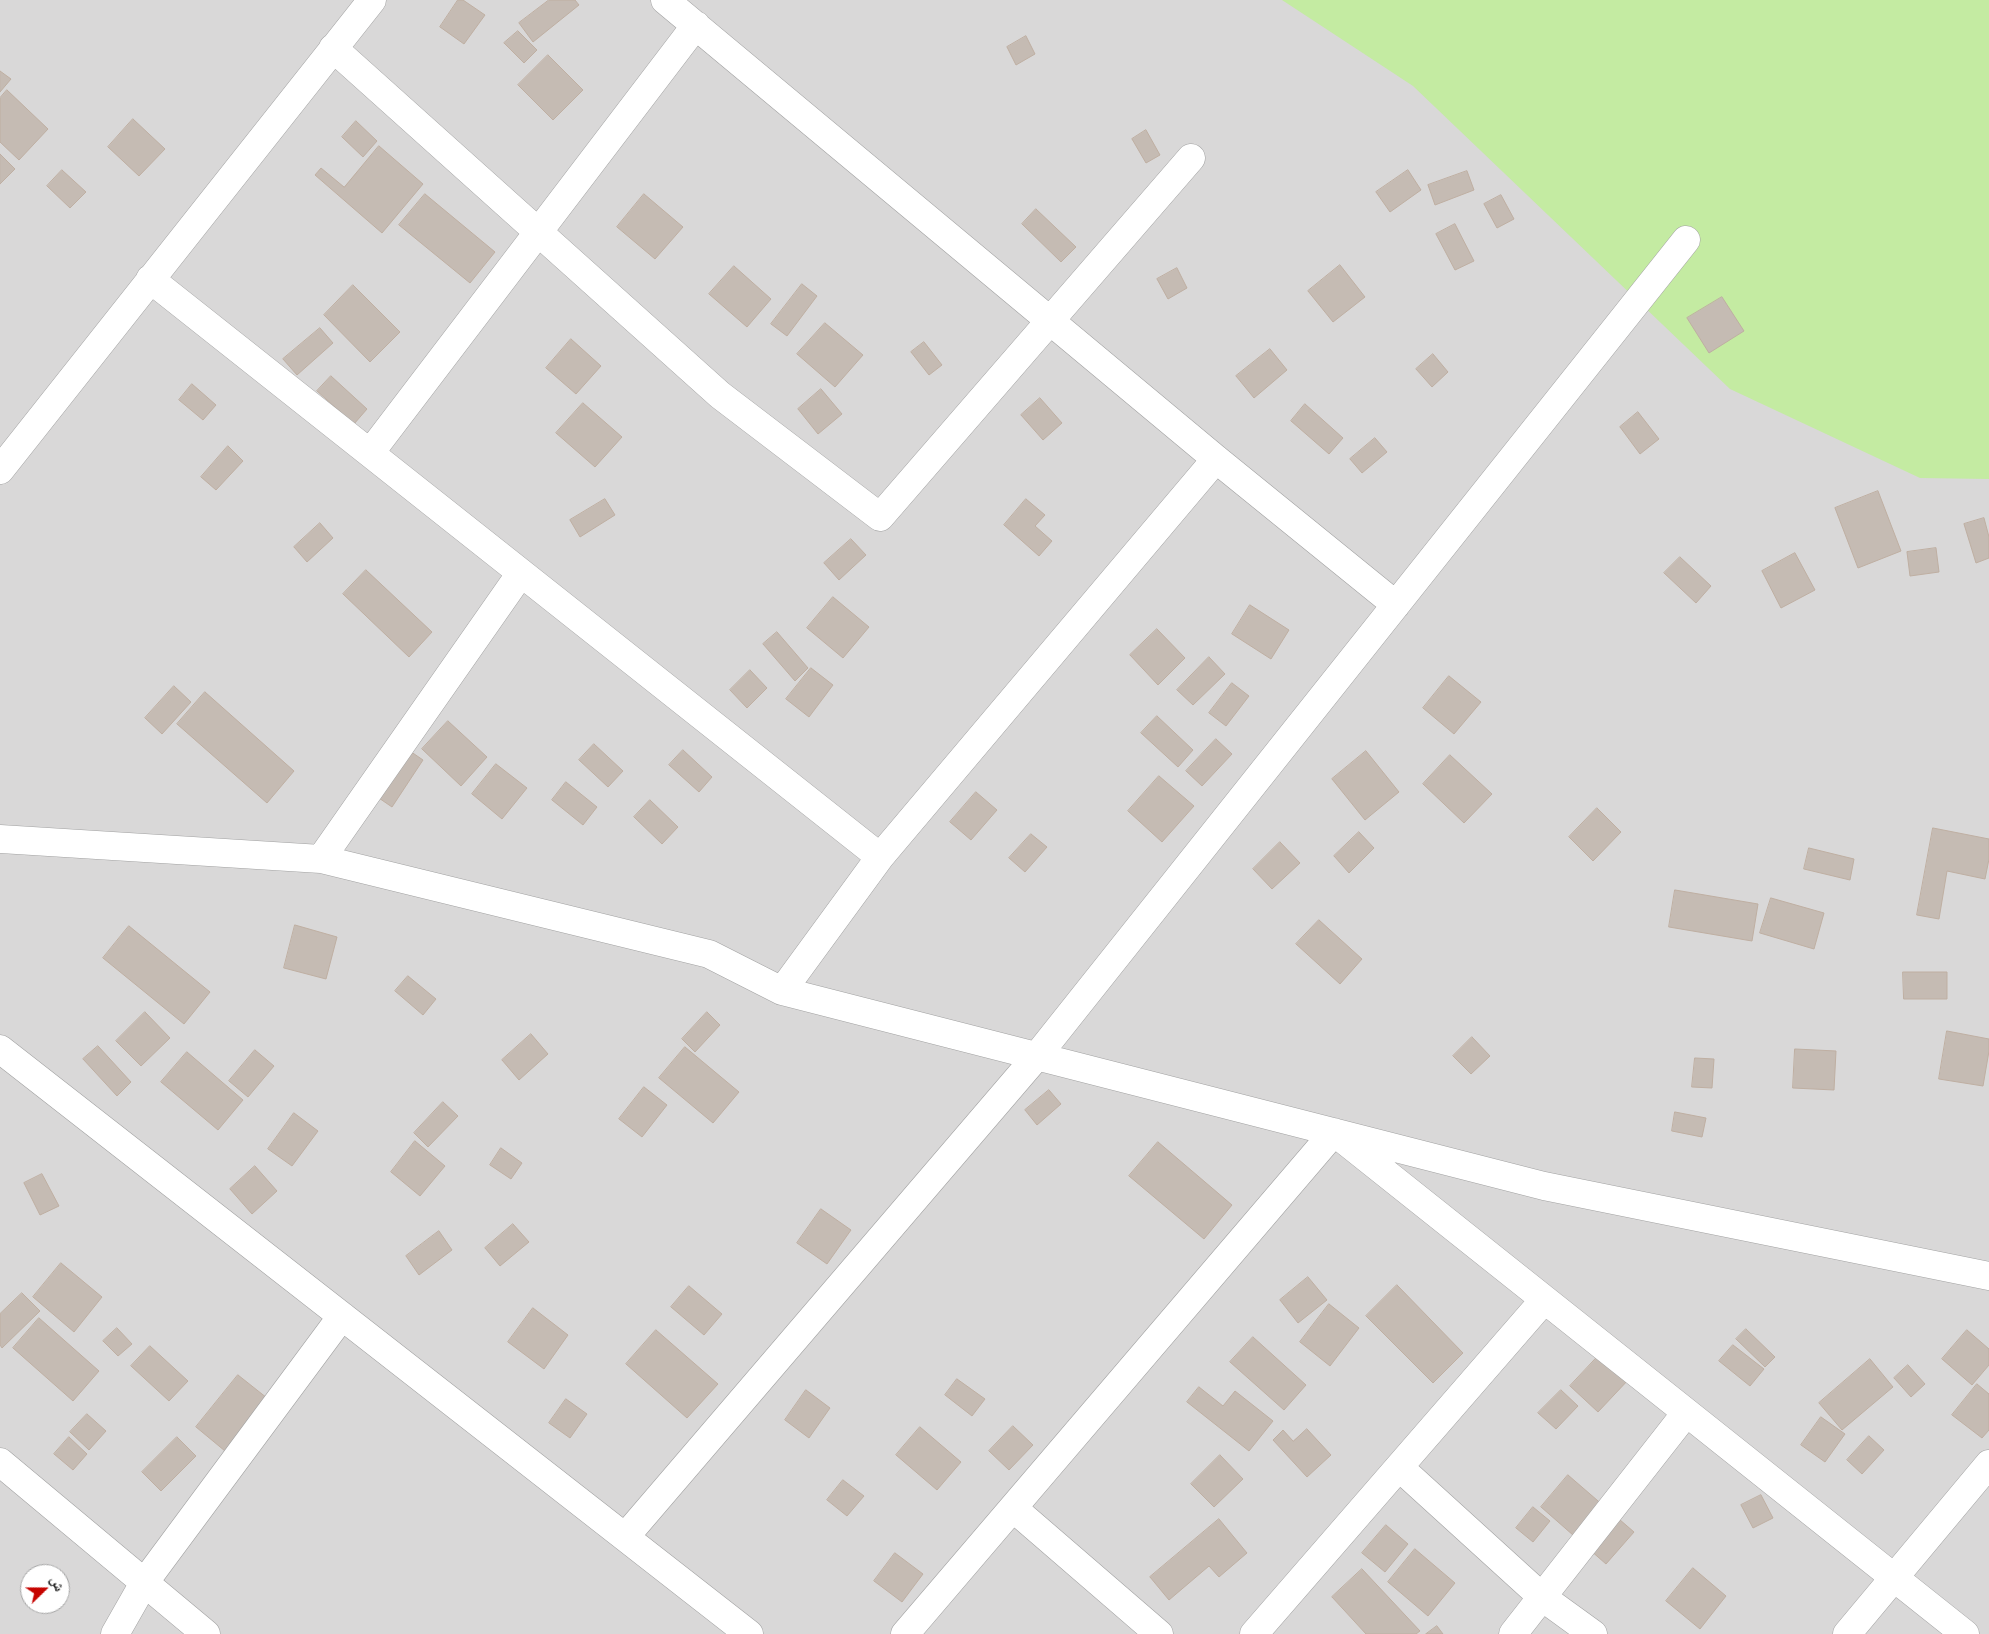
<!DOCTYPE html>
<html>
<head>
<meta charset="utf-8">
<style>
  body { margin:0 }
  #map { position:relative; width:1989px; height:1634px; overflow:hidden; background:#ede9e0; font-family:Inter,"Noto Naskh Arabic",sans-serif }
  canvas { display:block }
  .north { position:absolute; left:20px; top:1564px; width:50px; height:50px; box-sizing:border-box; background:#fff; border:1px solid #a4a4a4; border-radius:50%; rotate:68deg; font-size:14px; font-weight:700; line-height:20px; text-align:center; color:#1b1b1b }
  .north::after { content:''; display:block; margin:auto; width:18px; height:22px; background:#c60400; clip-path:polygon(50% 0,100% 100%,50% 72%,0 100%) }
</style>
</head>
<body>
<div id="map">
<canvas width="1989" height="1634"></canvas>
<div class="north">ش</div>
</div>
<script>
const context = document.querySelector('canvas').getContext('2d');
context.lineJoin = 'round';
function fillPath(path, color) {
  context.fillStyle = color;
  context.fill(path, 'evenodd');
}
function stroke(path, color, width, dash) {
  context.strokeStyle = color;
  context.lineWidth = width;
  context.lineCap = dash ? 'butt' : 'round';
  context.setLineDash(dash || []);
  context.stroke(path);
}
const residential = new Path2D(`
  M0,0h1989v1634h-1989zM30,1574h30v30h-30z`);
const grass = new Path2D(`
  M1282,0h707v479l-69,-1 -190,-89 -317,-303z`);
const building = new Path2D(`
  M458,0h5l22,15 -21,29 -24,-17z
  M549,0h26l4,5 -46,37 -14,-19z
  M518,31l19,19 -13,13 -20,-20z
  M1026,36l9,18 -19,11 -9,-18z
  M548,55l35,35 -30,30 -35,-35z
  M0,71l11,8 -11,13z
  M7,90l41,39 -29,31 -19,-18v-44z
  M133,119l32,30 -26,27 -31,-29z
  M356,121l21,20 -14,16 -21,-20z
  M1146,130l14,25 -14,8 -14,-24z
  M379,146l44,38 -41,49 -67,-58 6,-7 23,19z
  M0,154l15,15 -15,15z
  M62,170l24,22 -16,16 -23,-22z
  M1408,170l13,20 -31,22 -14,-20z
  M1467,171l7,19 -39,15 -7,-20z
  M425,194l70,58 -25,31 -71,-58z
  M644,194l39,33 -28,32 -38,-32z
  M1501,195l13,24 -17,9 -13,-24z
  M1036,209l40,38 -15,15 -39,-38z
  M1455,224l19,37 -19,9 -19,-36z
  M1340,265l25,32 -32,25 -25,-31z
  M734,266l37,33 -24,28 -38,-33z
  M1177,268l10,20 -19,11 -11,-20z
  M802,284l15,12 -30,40 -16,-12z
  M353,285l47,47 -30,30 -46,-47z
  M1722,297l22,34 -35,22 -22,-35z
  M825,323l38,32 -28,32 -38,-33z
  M320,328l13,15 -36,32 -14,-16z
  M571,339l30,27 -25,28 -30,-26z
  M924,342l18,23 -13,10 -18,-23z
  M1270,349l17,21 -33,28 -18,-22z
  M1433,354l15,18 -16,15 -16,-18z
  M331,376l36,33 -13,15 -37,-33z
  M192,384l24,21 -13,15 -24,-20z
  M821,389l21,25 -24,20 -20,-25z
  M1040,398l22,25 -19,17 -22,-25z
  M583,403l39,34 -27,30 -39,-34z
  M1305,404l38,34 -14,16 -38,-33z
  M1638,412l21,27 -19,15 -20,-27z
  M1375,438l12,14 -25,21 -12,-14z
  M228,446l15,15 -27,29 -15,-13z
  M1878,491l23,60 -43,17 -23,-60z
  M605,499l10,16 -35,22 -10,-17z
  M1026,499l19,16 -10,11 17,15 -13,15 -35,-31z
  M1984,518l5,19v21l-13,5 -12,-39z
  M320,523l13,15 -26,24 -13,-15z
  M851,539l15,16 -27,25 -15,-17z
  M1936,548l3,24 -29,4 -3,-24z
  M1795,553l20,37 -34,18 -19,-37z
  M1680,557l31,29 -15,17 -32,-30z
  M366,570l66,62 -23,25 -66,-63z
  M833,597l36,30 -26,31 -36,-30z
  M1250,605l39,25 -18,29 -39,-25z
  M1157,629l28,29 -27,27 -28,-30z
  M777,632l31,36 -13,13 -32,-37z
  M1209,657l16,17 -32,31 -16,-15z
  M811,668l22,17 -24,32 -23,-18z
  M750,670l17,18 -20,20 -17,-18z
  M1449,676l32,26 -27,32 -31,-26z
  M1232,683l17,13 -23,30 -17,-13z
  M174,686l17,16 -29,32 -17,-16z
  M205,692l89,79 -27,32 -90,-79z
  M1157,716l36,34 -15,17 -37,-34z
  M448,721l39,36 -26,29 -39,-37z
  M1216,739l16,15 -30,32 -16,-15z
  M594,744l29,27 -15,16 -29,-27z
  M404,747l19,13 -31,47 -19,-13z
  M683,750l29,27 -13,15 -30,-27z
  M1366,751l33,41 -34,28 -33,-41z
  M1450,755l42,39 -28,29 -41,-39z
  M496,764l31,24 -25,31 -30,-25z
  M1159,776l35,30 -32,36 -34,-31z
  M566,782l31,25 -14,18 -31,-25z
  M976,792l21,18 -26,30 -21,-18z
  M650,800l28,27 -16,17 -28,-27z
  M1597,808l24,24 -28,29 -24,-24z
  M1933,828l56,11v20l-4,20 -38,-8 -8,48 -22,-4z
  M1359,832l15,16 -25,25 -15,-17z
  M1031,834l16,13 -22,25 -16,-14z
  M1280,842l20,21 -28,26 -19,-20z
  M1809,848l45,11 -4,21 -46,-11z
  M1675,890l83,14 -6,37 -83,-14z
  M1771,898l53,15 -10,36 -54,-16z
  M1319,920l43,39 -22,25 -44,-40z
  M295,925l42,12 -11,42 -42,-11z
  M129,926l81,66 -26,32 -81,-66z
  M1903,972h44v27h-43z
  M408,976l28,23 -13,16 -28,-24z
  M145,1012l25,26 -29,28 -25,-25z
  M707,1012l13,13 -25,27 -13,-13z
  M1947,1031l42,8v12l-6,35 -44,-7z
  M531,1034l17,20 -29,26 -17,-20z
  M1472,1037l18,19 -19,18 -18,-18z
  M98,1046l33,36 -14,14 -34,-37z
  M685,1047l54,45 -26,31 -54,-45z
  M1795,1049l41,2 -2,39 -41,-2z
  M255,1050l19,16 -26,31 -19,-16z
  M187,1052l56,48 -25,30 -57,-48z
  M1695,1058l19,1 -2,29 -20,-1z
  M644,1087l23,18 -25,32 -23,-18z
  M1049,1090l12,14 -24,21 -12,-15z
  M443,1102l15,14 -30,31 -14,-14z
  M1675,1112l31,6 -4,19 -30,-6z
  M294,1113l24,18 -26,35 -24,-17z
  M415,1141l30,25 -25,30 -29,-24z
  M1158,1142l74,63 -28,34 -75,-63z
  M501,1148l21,15 -11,16 -21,-14z
  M255,1166l22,25 -25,23 -22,-25z
  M42,1174l17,32 -19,9 -16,-32z
  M821,1209l30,21 -24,34 -30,-21z
  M513,1224l16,18 -29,24 -15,-18z
  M439,1231l13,19 -33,25 -13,-19z
  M61,1263l41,34 -28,35 -41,-35z
  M1308,1277l19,23 -29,23 -18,-23z
  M1397,1285l66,68 -30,30 -67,-67z
  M689,1286l33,28 -18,21 -33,-28z
  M22,1293l18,18 -38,37 -2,-3v-31z
  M1329,1304l30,24 -29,38 -30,-24z
  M533,1308l35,27 -24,34 -36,-27z
  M39,1318l60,53 -26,30 -60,-53z
  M117,1328l15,16 -14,12 -15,-15z
  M1746,1329l29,28 -10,10 -29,-28z
  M656,1330l62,54 -31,34 -61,-54z
  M1967,1330l22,19v16l-17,20 -30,-26z
  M1253,1337l53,48 -22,25 -54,-48z
  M1733,1345l31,24 -14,17 -31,-25z
  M150,1346l38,35 -19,20 -38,-35z
  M1602,1352l28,26 -32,34 -28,-26z
  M1870,1359l23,28 -51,43 -23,-27z
  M1908,1365l17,19 -14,13 -17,-19z
  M238,1375l29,23 -42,53 -29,-24z
  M957,1379l28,20 -13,17 -27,-21z
  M1977,1384l12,10v36l-7,8 -30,-23z
  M1199,1387l24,19 12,-15 38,30 -24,30 -62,-49z
  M806,1390l24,18 -21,30 -24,-18z
  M1561,1390l17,16 -22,23 -18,-16z
  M566,1399l21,15 -17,24 -21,-15z
  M87,1414l19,17 -17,19 -19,-18z
  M1821,1417l24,17 -20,28 -24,-17z
  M1013,1426l20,19 -24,25 -20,-19z
  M920,1427l41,35 -24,28 -41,-35z
  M1307,1429l24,26 -24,22 -34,-37 10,-10 10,11z
  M1869,1436l15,14 -22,24 -15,-14z
  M69,1437l18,17 -14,16 -19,-16z
  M177,1437l19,19 -35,35 -19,-19z
  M1220,1455l23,24 -29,28 -23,-23z
  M1568,1475l66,57 -28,32 -65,-57z
  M843,1480l21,16 -17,20 -20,-16z
  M1761,1495l12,23 -20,10 -12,-23z
  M1533,1507l17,14 -17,21 -17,-14z
  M1219,1519l28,34 -28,24 -10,-11 -40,34 -19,-23z
  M1386,1525l22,19 -23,28 -23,-19z
  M1415,1549l40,34 -27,33 -40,-34z
  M895,1553l28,21 -21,28 -28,-21z
  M1693,1568l33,28 -26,33 -34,-28z
  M1362,1569l58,62 -4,3h-50l-34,-37z
  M1437,1626l6,8h-17z`);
const minor = new Path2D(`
  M665,0l551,459 180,146
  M333,48l387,347 160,122 311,-359
  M150,279l730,578
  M370,453l326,-428
  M0,470l372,-470
  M0,839l321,20 388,95 73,37 762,195 445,90
  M321,859l200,-286
  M782,991l98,-134 336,-398
  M0,1049l749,585
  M0,1462l206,172
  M1399,1467l143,130 51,37
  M1013,1508l146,126
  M625,1537l412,-481 649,-816
  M115,1634l29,-51 198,-267
  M905,1634l429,-502 631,502
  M1254,1634l290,-334
  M1513,1634l173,-221
  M1847,1634l142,-170`);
fillPath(residential, '#d9d8d8');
fillPath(grass, '#c4eba2');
fillPath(building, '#c5bbb3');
stroke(building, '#bfafa2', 1);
stroke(minor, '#a2a2a2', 29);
stroke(minor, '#fff', 28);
</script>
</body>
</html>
